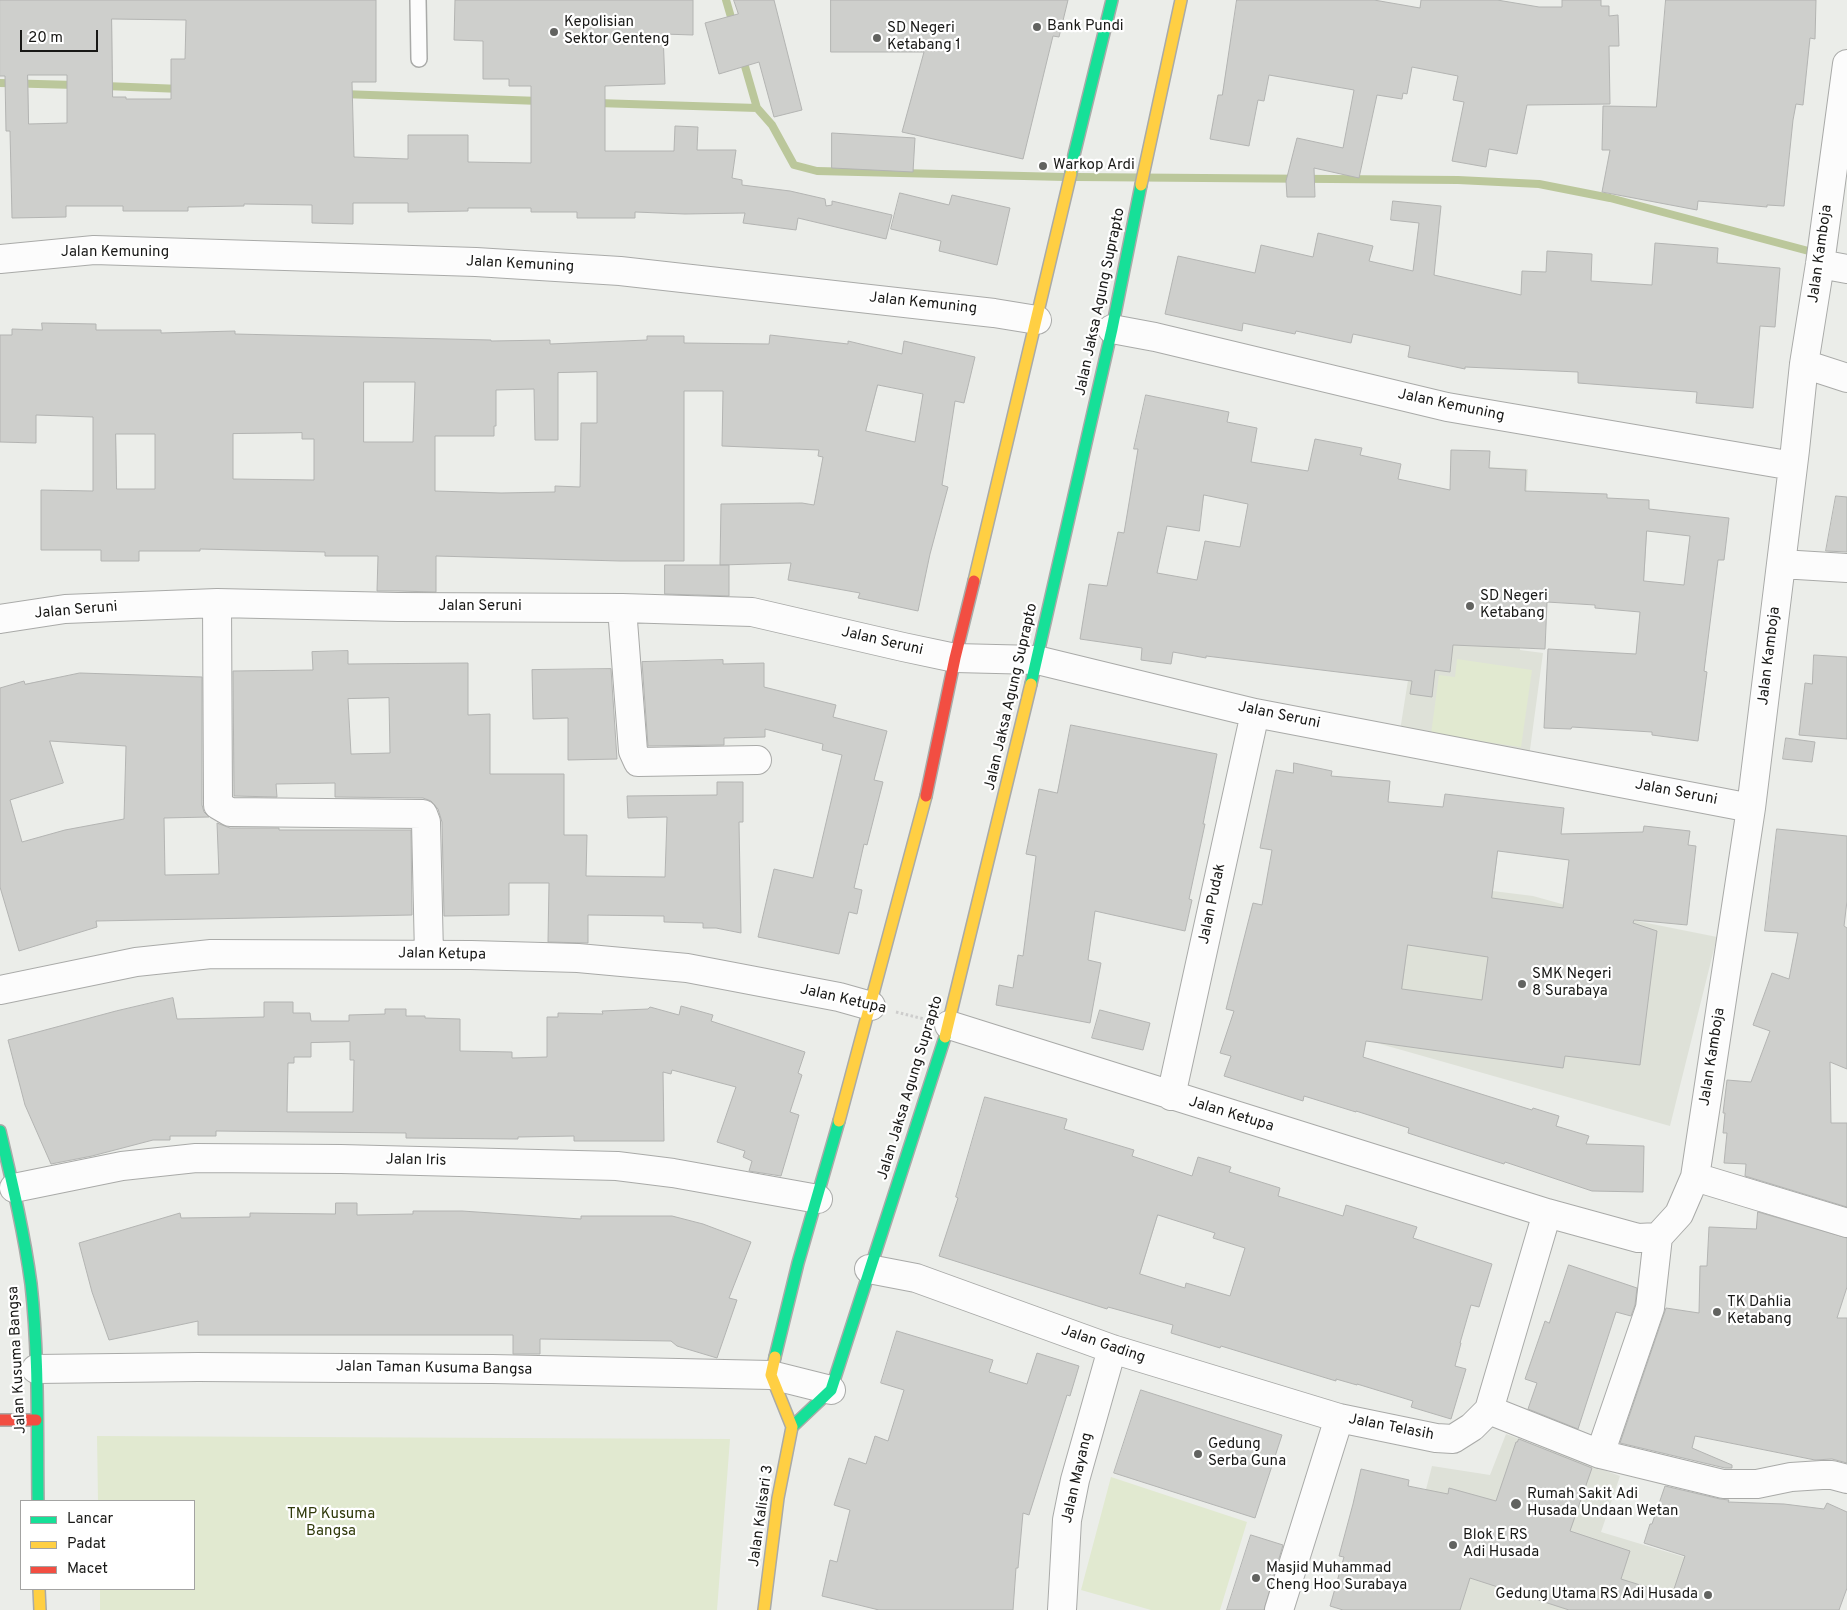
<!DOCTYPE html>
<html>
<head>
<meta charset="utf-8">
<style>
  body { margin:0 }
  #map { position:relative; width:1847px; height:1610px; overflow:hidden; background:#ebede9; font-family:Overpass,sans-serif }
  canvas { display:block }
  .legend { position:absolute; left:20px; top:1500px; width:175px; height:90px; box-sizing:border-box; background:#fff; border:1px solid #a3a3a2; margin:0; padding:6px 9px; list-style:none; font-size:15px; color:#181816 }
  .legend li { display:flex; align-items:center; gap:10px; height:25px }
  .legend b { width:25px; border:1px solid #a3a3a2 }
  .scale { position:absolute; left:20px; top:30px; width:78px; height:22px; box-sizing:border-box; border:2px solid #181816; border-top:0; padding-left:6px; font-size:15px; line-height:18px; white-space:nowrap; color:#181816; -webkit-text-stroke:4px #fff; paint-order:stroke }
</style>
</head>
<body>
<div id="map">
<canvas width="1847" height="1610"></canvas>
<ul class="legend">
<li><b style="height:6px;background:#16e098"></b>Lancar</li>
<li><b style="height:6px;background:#ffcf43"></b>Padat</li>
<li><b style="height:6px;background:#f24e42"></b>Macet</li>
</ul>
<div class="scale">20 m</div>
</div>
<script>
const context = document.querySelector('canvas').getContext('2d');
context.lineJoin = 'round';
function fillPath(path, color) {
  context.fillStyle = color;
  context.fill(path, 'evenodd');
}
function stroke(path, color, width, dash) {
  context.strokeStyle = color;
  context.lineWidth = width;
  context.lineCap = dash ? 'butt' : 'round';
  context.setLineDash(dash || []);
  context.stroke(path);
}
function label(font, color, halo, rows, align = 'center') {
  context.font = font + ' Overpass,sans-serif';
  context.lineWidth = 4.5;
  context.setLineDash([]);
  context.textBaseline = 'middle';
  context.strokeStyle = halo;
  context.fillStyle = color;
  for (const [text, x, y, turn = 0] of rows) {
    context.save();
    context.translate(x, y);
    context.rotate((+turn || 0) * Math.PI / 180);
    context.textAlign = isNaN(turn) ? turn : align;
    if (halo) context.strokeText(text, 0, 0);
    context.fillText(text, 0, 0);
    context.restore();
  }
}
const built = new Path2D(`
  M1490,467l38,2 -9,154 1,27 23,3 -14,104 -130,-20 25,-158 55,9z
  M1428,883l105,13 54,15 130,26 -47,189 -339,-96z
  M1506,1434l114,42 -19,56 116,35 124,43h-431l-7,-31 29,-113 58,9z`);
const green = new Path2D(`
  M1457,659l75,11 -11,77 -90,-13 8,-59 16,2z
  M97,1436l633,3 -13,171h-617v-21h94v-88h-96z
  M1111,1477l136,45 -27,88h-69l-70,-20z`);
const stream = new Path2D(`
  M726,0l7,24
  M742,56l15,52 15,17 22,40 23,6 248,6
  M0,83l76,2
  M105,86l76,3
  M342,94l198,7
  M597,103l160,5
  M1076,177l382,3 81,4 71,14 206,55`);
const building = new Path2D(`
  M0,0h376v82h-24l2,75 54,2v-24h60v27l63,1v-77h-22v-7h-26v-38l-29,-1 1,-40h238v35l-30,-1 2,50 -60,2v65h69l1,-25 23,1 -1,23h39l-4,28 10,2v5l48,6 35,8 1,7 6,-1v-4l60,14 -6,24 -88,-21 -2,12 -53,-7 2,-10 -60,1 -50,-2v6h-58v-6h-46v-4h-63v3l-60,1v-9h-55v21l-41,-1v-18l-68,-1v2l-56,1v4h-65v-5h-57v11l-54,1 -2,-87h-4l-1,-55h-5zM112,19l74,1 -1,39h-14v40h-45v-2h-13zM28,75h39v48l-38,1z
  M734,0h40l28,110 -28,7 -15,-55 -40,12 -14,-51 33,-9z
  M831,0h237l-9,37 -6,-1 -30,123 -121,-27 22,-80h-93z
  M1237,0h137l46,8 1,-8h76l42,7h23v-7h39v6h8v10l9,-1 1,31h-10l1,58 -83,1 -10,49 -28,-5 -3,18 -34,-6 12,-59 -11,-2 5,-24 -46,-9 -5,27 -4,-1 -1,6 -25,-4 -18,83 -45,-10 1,29h-28l-1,-16 11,-43 46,10 11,-58 -85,-15 -5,26 -6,-1 -9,46 -39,-7 8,-44h4z
  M1666,0h150l-1,39 -5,-1 -7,67 -7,-1 -3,16 -9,86 -17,-1v2l-69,-6 -1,9 -95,-18 8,-42h-8l1,-44 53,1z
  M832,133l83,5 -2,34 -81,-4z
  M900,193l49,12 3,-10 58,13 -13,57 -58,-14 2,-10 -50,-12z
  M1393,201l48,5 -7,69 87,20 1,-24 24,1 1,-21 45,3 -1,27 61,4 3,-42 63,5 -1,15 63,5 -5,59 -15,-1 -7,82 -57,-5 1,-11 -119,-9v-11l-113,-5v2l-57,-12 2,-11 -57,-12 -2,9 -55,-12 -1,3 -52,-11 -1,8 -77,-17 13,-58 77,17 6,-28 52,12 5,-24 55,13 -4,15 44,10 6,-48 -28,-3z
  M42,323l54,1v6h65v3l74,-2v3l256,6v1l59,-1v4l97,-4v-4h37v7l85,1 1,-9 78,9v-3l54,13 2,-13 71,16 -11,46 -9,-2 -13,84 6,2 -18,67 -12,57 -60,-13 2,-5 -72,-13 3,-17 -71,2 1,-61 81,-1 12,2 9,-48 -5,-1 1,-6 -97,-4 1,-55h-39v170h-64l-184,-5v36l-38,-1h-21l1,-35h-53v-4l-125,-3v2h-61v10h-38v-11h-60v-60l52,1v-74l-57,-2v28l-36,-1v-107h12v-6l30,1zM597,372v51h-16l-1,64 -25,-1v6l-54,1 -66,-2v-55h59v-10h2v-36l38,-1 1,51h23v-67zM364,382h51l-2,60h-49zM878,385l45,9 -8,48 -49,-11zM302,433v6h12v41l-81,-1v-45zM116,434h39v55h-38z
  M1146,395l83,17 -2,10 30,6 -6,34 57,9 7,-32 47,9 -2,7 41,9 -3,15 52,11 1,-40 39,1 -1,17 37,2 -1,21 82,3v4l42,2v9l80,9 -5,42h-6l-14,111 3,1 -9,69 -46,-6v-3l-80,-5 -1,2 -27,-1 4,-79 88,5 4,-42 -45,-4v-3l-48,-3 -2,47 -92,-4 -3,27 -15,-2 -3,27 -22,-3 2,-13 -206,-25v2l-33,-6 -2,12 -30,-4 1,-12 -62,-9 9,-55 18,2 11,-54 6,1 14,-84h-4zM1204,495l44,9 -8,43 -35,-6 -8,39 -40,-7 10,-47 32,5zM1647,531l43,5 -6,49 -40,-4z
  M1836,496l11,1v55l-21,-1z
  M665,565h64v31l-64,-2z
  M348,651v13l120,-1v52l22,-1v60h74v61h23l-1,41 79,1 2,-60 -39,1 -1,-22 90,-1v-13h26v40h-4l2,111 -25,-5h-13v-5l-39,-1v-6l-76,-1v28l-40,-1 1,-59h-40v32l-65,1 -2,-94 -4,-13 -7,-8 -8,-3 -88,-1v-14l-59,1 1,13 -43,-1 -1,-125 80,-1 -1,-18zM389,698l1,55 -39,1 -3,-55z
  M1814,655l33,2v82l-48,-4 6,-52 7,1z
  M723,660v4l41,-1v24l72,18 -3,12 54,14 -13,49 9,2 -16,63 -3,-1 -10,44 8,2 -5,24 -8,-2 -10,42 -81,-17 16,-68 39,9 29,-123 -20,-5 1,-6 -58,-15v8l-41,1v7l-76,1 -6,-84z
  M611,669l6,90 -49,1v-42l-35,1 -1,-49z
  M80,673l122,4v128l2,7 5,5 -45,1 1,57 54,-1 -2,-51 13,5h49v2h132l1,85 -316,6 1,6 -78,24 -19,-64v-199l24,-7 1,3zM50,741l76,5 -2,73 -59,11 -43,12 -12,-42 53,-17z
  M1071,725l146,29 -14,70h2l-16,75 3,1 -7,31 -90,-20 -7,49 13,3 -11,60 -94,-18 3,-20 14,3 5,-33 5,1 13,-100 -10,-2 13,-65 18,4z
  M1786,738l29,4 -3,20 -29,-3z
  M1294,763l38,8 -1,5 59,5 -2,21 55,5 2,-13 119,14 -3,26 82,-2 1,-6 46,5 -2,14 8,1 -9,79 -53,-5 -1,3 24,8 -17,134 -75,-9 -2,12 -197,-27 -3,16 169,53 1,-2 26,8 -3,10 33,10 -3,8 58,2 -1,46 -51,-1 -87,-29 -1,2 -56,-18 -40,-13 1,-5 -53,-17v1l-52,-16 -1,5 -79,-25 7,-20 -11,-3 14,-42 -8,-2 27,-106 9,2 10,-55 -12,-2 16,-78 17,3zM1498,851l71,9 -6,48 -71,-10zM1408,945l80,12 -6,43 -80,-11z
  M1777,829l70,7v65l-3,25 3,2v141l-17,-7 1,61h16v84l-102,-31 1,-12 -22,-1 3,-30h-4l2,-20h-2l4,-33 24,2 19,-51 -17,-6 19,-52 17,6 9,-46 -33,-2z
  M173,998l4,21 87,-2v-15h29v11h17l1,8h38v-6l36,-1v-5h21v7h19v2l35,1v32l52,1v6l35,-1v-40h11v-4l45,1 -1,-3 46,-2 2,-2 29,8 2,-9 32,9 -2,6 94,31 -7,21 4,2 -12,37 9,3 -18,61 -32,-5 3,-10 -9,-4 2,-6 -28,-9 19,-55 -64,-17 -1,4 -8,-2 1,69h-90v-5l-56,1v2l-112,-1v-5l-190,-2v5h-46v4h-17l-61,16 -41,8 -26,-59 -17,-65 108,-29zM350,1042v18h4l-1,52h-66l1,-49h6v-6h17v-14z
  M1100,1010l50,13 -7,27 -51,-12z
  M985,1097l82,22 -3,10 70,21 -2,6 60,20 6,-19 33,10 -2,5 51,16 -2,8 65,20 3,-11 71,22 -4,11 79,26 -13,43 -8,-2 -11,38h1l-6,23 11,3 -15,50 -40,-12 2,-6 -56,-17v1l-21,-6v2l-115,-35 -1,2 -49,-15 2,-8 -65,-18 -1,2 -168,-53 19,-58 -2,-1zM1158,1215l57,18 -2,5 32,10 -15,48 -44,-13 -1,5 -45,-14z
  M336,1203h21v12l56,-1v-3h49l119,8v-3h91l31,8 48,18 -22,56 8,2 -20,58 -40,-12 -6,-5 -131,-2v15h-27v-19h-315v-14l-89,19 -17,-48 -13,-49 101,-30 1,5 69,-1v-4l85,1z
  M1758,1212l89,26v49l-10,31h10v145l-15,-4 -17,1 -120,-24 -3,12 40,17v3h-7l-105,-25 46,-135 33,5 1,-47h7l2,-39 47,2z
  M1569,1265l68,23 -2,17 -4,11 -15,-4 -38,117 -50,-20 9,-26 -12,-4 20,-58 4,2z
  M897,1331l96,29 -4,12 38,12 10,-31 42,13 -9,30 -3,-1 -38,120 -6,-2 -5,55h-2l-3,42h-134l-57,-14 8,-36 7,2 13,-52 -16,-5 15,-47 17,6 9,-28 13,5 16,-51 -23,-7z
  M1141,1390l141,45 -27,83 -141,-45z
  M1519,1439l73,29 -22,63 60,20 -9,28 51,16 13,-39 -41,-13 6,-19h2l13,-38 55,13 9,1 -1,2 56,2 40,5 3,-6 20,9v76l-8,22h-270l-99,-32 -10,32h-117l-13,-4 14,-49 -5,-1 14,-52 8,-35 48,11 -1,6 40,8 1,-6 47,13 20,-59h1z
  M1251,1535l32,10 -19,65h-37z`);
const path = new Path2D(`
  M896,1012l28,7`);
const lane = new Path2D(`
  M418,0l1,59`);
const street = new Path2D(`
  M0,259l94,-9 382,12 144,9 374,42 43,7
  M1820,264l27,5
  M1112,329l43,8 292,70 346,59
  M1804,364l43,14
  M1781,564l66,4
  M217,603l1,202 12,7 193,2 3,8 3,133
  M622,608l11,143 5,11 119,-2
  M0,619l65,-10 152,-6 181,4 224,1 130,4 151,35 52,11 82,2 218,53 496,95
  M0,990l136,-28 75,-8 260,1 107,3 109,10 152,29 32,9
  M949,1025l598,188 91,25 20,-1
  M1171,1096l84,-383
  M1695,1177l152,46
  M14,1188l108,-22 74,-8 145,1 276,7 56,7 145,26
  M1658,1237l21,-23 16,-37 56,-369 44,-358 9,-86 16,-100 27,-200
  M869,1269l47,9 196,71 227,69
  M36,1369l162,-2 294,2 279,6 60,15
  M1489,1410l111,44 123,30h34l34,-7 31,-2h10l15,4
  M1600,1454l50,-146 8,-71
  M1062,1610l5,-90 8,-40 37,-131
  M1279,1610l60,-192 97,20 17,1 19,-12 17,-17 58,-197`);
const fast = new Path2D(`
  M1071,173l3,-18 38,-155
  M1031,684l81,-355 29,-144
  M0,1131c12,51 24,101 31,153 8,72 6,145 7,217
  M775,1357l23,-94 41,-142
  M792,1427l39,-37 114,-353`);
const slow = new Path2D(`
  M1141,185l40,-185
  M974,581l97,-408
  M945,1037l86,-353
  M839,1121l87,-325
  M39,1589l1,21
  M764,1610l14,-112 14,-71 -21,-52 4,-18`);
const jam = new Path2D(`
  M926,796l29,-138 19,-77
  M0,1420h36`);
const markers = [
  [1037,27,5,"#626360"],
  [554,32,5,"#626360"],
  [877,38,5,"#626360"],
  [1043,166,5,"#626360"],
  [1470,606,5,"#626360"],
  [1522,984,5,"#626360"],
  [1717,1312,5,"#626360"],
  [1198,1454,5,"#626360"],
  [1516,1504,6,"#626360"],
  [1453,1545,5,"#626360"],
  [1256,1578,5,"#626360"],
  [1708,1595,5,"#626360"]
];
const poiNames = [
  ["Kepolisian",564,23],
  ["Sektor Genteng",564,40],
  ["Bank Pundi",1047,27],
  ["SD Negeri",887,29],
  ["Ketabang 1",887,46],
  ["Warkop Ardi",1053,166],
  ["SD Negeri",1480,597],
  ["Ketabang",1480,614],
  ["SMK Negeri",1532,975],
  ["8 Surabaya",1532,992],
  ["TK Dahlia",1727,1303],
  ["Ketabang",1727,1320],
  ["Gedung",1208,1445],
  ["Serba Guna",1208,1462],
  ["Rumah Sakit Adi",1527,1495],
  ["Husada Undaan Wetan",1527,1512],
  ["Blok E RS",1463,1536],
  ["Adi Husada",1463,1553],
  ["Masjid Muhammad",1266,1569],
  ["Cheng Hoo Surabaya",1266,1586],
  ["Gedung Utama RS Adi Husada",1698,1595,"right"]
];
const streetNames = [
  ["Jalan Kemuning",115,253],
  ["Jalan Kamboja",1821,254,-82],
  ["Jalan Kemuning",520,265,3],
  ["Jalan Jaksa Agung Suprapto",1101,302,-78],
  ["Jalan Kemuning",923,304,6],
  ["Jalan Kemuning",1451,406,12],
  ["Jalan Seruni",480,607],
  ["Jalan Seruni",76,611,-5],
  ["Jalan Seruni",882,642,13],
  ["Jalan Kamboja",1770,656,-83],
  ["Jalan Jaksa Agung Suprapto",1012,697,-77],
  ["Jalan Seruni",1279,716,12],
  ["Jalan Seruni",1676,793,11],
  ["Jalan Pudak",1213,904,-78],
  ["Jalan Ketupa",442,955,1],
  ["Jalan Ketupa",843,1000,13],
  ["Jalan Kamboja",1713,1057,-81],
  ["Jalan Jaksa Agung Suprapto",911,1088,-73],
  ["Jalan Ketupa",1231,1115,17],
  ["Jalan Iris",416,1161,1],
  ["Jalan Gading",1103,1345,19],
  ["Jalan Kusuma Bangsa",18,1360,-93],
  ["Jalan Taman Kusuma Bangsa",434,1369,1],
  ["Jalan Telasih",1391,1428,11],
  ["Jalan Mayang",1078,1478,-77],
  ["Jalan Kalisari 3",762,1516,-82]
];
const parkNames = [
  ["TMP Kusuma",331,1515],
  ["Bangsa",331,1532]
];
fillPath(built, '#dee1d8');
fillPath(green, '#e1e9d0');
stroke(stream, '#bbc79b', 8);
fillPath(building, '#cecfcc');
stroke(building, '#b3b4b2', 1);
stroke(lane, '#a9aaa8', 18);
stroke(street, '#a9aaa8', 30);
stroke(fast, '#a9aaa8', 14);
stroke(slow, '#a9aaa8', 14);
stroke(jam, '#a9aaa8', 14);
stroke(path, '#cdcdcc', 3, [2.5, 2.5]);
stroke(lane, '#fcfcfc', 15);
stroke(street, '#fcfcfc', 28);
stroke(fast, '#16e098', 11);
stroke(slow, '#ffcf43', 11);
stroke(jam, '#f24e42', 11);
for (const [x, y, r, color] of markers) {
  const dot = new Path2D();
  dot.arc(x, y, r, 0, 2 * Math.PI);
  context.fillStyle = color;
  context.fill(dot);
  stroke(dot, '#fff', 2);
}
label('15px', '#181816', '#fff', poiNames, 'left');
label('15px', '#181816', '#fff', streetNames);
label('15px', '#2f390a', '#fff', parkNames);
</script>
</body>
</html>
